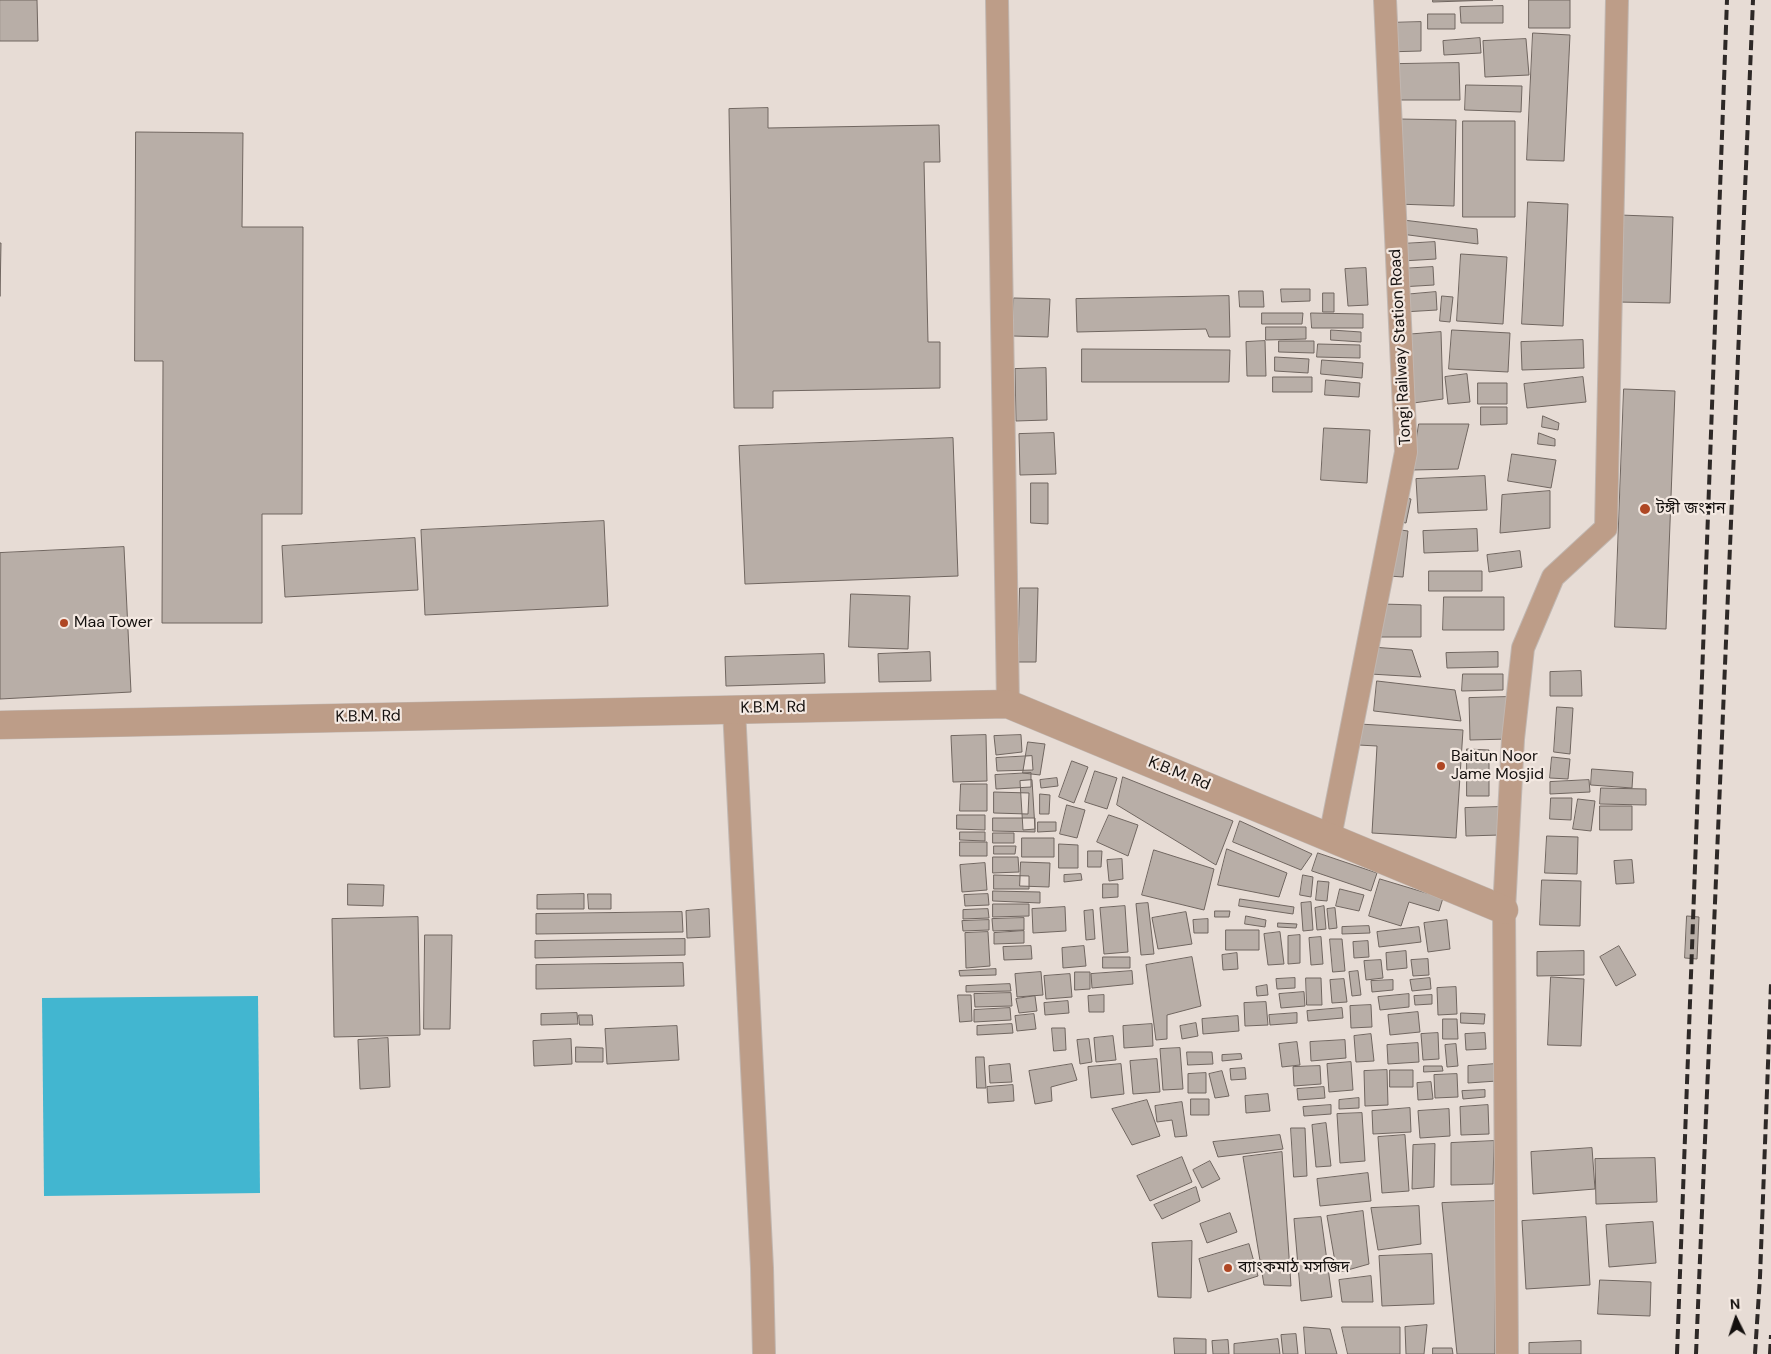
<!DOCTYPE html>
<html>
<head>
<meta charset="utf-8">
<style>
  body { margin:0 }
  #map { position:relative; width:1771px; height:1354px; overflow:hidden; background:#e7dcd5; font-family:"DM Sans",sans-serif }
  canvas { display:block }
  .north { position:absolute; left:1711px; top:1294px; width:50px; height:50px; -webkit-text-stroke:4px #f4e9e2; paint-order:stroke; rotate:356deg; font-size:14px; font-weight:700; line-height:20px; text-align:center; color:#14100e }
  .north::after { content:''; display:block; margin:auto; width:18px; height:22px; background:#14100e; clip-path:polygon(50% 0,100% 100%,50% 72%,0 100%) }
</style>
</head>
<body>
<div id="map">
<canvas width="1771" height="1354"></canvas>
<div class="north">N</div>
</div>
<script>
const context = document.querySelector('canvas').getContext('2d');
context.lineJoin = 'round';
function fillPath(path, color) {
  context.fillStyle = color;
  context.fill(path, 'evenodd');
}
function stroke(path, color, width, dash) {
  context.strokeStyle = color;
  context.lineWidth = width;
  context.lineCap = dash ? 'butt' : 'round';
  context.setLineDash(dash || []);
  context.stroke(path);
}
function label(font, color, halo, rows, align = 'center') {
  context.font = font + ' "DM Sans","Noto Sans Bengali",sans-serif';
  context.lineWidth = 4.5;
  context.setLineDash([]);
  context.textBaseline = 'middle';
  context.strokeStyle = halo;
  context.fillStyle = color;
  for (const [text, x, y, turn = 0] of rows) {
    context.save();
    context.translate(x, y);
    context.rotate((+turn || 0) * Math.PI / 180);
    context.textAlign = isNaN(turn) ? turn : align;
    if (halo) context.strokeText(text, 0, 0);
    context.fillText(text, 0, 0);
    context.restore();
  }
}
const water = new Path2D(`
  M258,996l2,197 -216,3 -2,-198z`);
const building = new Path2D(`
  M0,0h37l1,41h-38z
  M1433,0h60l-60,2z
  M1529,0h41v28h-41z
  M1503,6v17h-42l-1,-16z
  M1428,14h27v15h-27z
  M1421,22v29l-36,1v-29z
  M1533,33l37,2 -6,126 -37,-1z
  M1480,38l1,15 -37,2 -1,-14z
  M1526,39l3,36 -44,2 -2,-36z
  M1459,63l1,37h-62v-36z
  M1466,85l56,1 -1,26 -56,-2z
  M768,108v20l171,-3 1,37h-16l4,180h12v46l-167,3v17h-39l-5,-299z
  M1399,119l57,1 -2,86 -58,-2z
  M1463,121h52v96h-52z
  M136,132l107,1 -1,94h61l-1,287h-40v109h-100l1,-262h-28z
  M1528,202l40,2 -5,122 -41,-2z
  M1620,215l53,2 -3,86 -53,-1z
  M1403,220l74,9 1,15 -77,-10z
  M1435,242l1,17 -34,2 -1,-17z
  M0,243h1l-1,53z
  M1461,254l46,3 -4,67 -46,-3z
  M1433,267l1,18 -34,2 -1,-18z
  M1366,268l2,37 -20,1 -3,-37z
  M1281,289h29v12l-28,1z
  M1239,291h24l1,16h-24z
  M1436,292l1,18 -34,2 -1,-17z
  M1323,293h11v19h-11z
  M1229,296l1,41h-21l-3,-8 -129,3 -1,-33z
  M1442,296l11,1 -3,25 -10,-1z
  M1014,298l36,1 -2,38 -35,-1z
  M1262,313h41l-1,11h-40z
  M1311,313l52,1v14h-51z
  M1266,327h40v12l-40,1z
  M1331,330l30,2v10l-30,-2z
  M1452,330l58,3 -2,39 -59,-3z
  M1441,332l2,67 -37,5 -3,-69z
  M1583,340l1,28 -62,2 -1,-28z
  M1265,341l1,35h-19l-1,-34z
  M1279,341h35v12l-35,-1z
  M1318,344l42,1v13l-43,-1z
  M1082,349l148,1 -1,32h-147z
  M1275,357l34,2 -1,14 -33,-2z
  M1322,360l41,3 -1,15 -41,-4z
  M1046,368l1,52 -31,1 -1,-52z
  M1467,374l3,28 -22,2 -3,-27z
  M1273,377h39v15h-39z
  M1583,377l3,25 -59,6 -3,-24z
  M1326,380l34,3 -1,14 -34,-2z
  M1478,383h29v21h-29z
  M1624,389l51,2 -9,238 -51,-2z
  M1481,407h26v17l-26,1z
  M1543,416l16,7 -1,7 -16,-3z
  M1419,424h50l-11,45 -46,1z
  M1324,428l46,2 -3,53 -46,-3z
  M1054,433l2,41 -36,1 -1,-41z
  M1539,433l16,6v7l-17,-2z
  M953,438l5,138 -213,8 -6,-138z
  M1512,454l44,6 -5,28 -43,-7z
  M1485,476l2,34 -69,3 -2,-34z
  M1031,483h17v41l-17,-1z
  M1550,491v37l-50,5 2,-38z
  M1399,497l12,2 -5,24 -11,-2z
  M604,521l4,85 -183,9 -4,-85z
  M1394,529l14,2 -5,46 -14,-1z
  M1477,529l1,22 -54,2 -1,-22z
  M415,538l3,52 -133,7 -3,-51z
  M124,547l7,145 -131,7v-146z
  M1520,551l2,16 -33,5 -2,-17z
  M1429,571h53v20h-53z
  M1020,588h18l-2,74h-18z
  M851,594l59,2 -2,53 -59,-2z
  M1444,597h60v33h-61z
  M1380,604l41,1v32h-41z
  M1372,647l40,3 9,27 -51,-3z
  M930,652l1,29 -52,1 -1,-28z
  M1498,652v15l-51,1 -1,-15z
  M824,654l1,29 -99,3 -1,-29z
  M1581,671l1,25h-32v-24z
  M1463,674h40v16l-41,1z
  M1377,681l78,9 6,31 -87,-10z
  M1508,697l1,42 -39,1 -1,-42z
  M1557,707l16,1 -3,46 -16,-2z
  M1359,724l104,6 -7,108 -84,-5 5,-87 -19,-1z
  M986,735l1,46 -34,1 -2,-46z
  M1021,735l1,17 -26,3 -2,-19z
  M1028,742l17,2 -5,31 -17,-2z
  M1467,749l22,1v46h-22z
  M1032,756l1,14 -36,1 -1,-13z
  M1552,757l18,2 -2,20 -18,-1z
  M1072,761l16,6 -14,36 -15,-6z
  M1592,769l41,3 -1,16 -41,-3z
  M1095,771l22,7 -10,31 -22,-7z
  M1031,773v14l-35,2 -1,-14z
  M1123,777l110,44 -17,44 -99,-60z
  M1057,778l1,8 -17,2 -1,-8z
  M1032,780l3,49 -12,1 -3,-49z
  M1589,780l1,12 -40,2v-12z
  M961,784h26v27h-27z
  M1601,788l45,1v16l-46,-1z
  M994,792l35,1 -1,21 -34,-1z
  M1040,794l10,1 -1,19h-9z
  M1551,798h21l-1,22 -21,-1z
  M1578,799l17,2 -4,30 -18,-2z
  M1067,805l18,5 -8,28 -17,-4z
  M1600,806h32v24h-32z
  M1499,807l1,28 -34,1 -1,-28z
  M957,815h28v15l-28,-1z
  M1109,815l29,10 -10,31 -31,-14z
  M993,818h42v14l-42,-1z
  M1240,821l72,33 -11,16 -68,-28z
  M1038,822h18v9l-18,1z
  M960,832h25v9l-25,-1z
  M993,833h21v10h-21z
  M1547,836l31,1 -1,37 -32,-1z
  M1022,838h32v19h-32z
  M960,842h27v14h-27z
  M1059,844l19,1v23h-19z
  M994,846h22l-1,8h-21z
  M1227,849l60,24 -8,24 -61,-12z
  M1154,850l60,19 -10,41 -62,-15z
  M1088,851h14l-1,16h-13z
  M1318,853l59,20 -6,18 -59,-20z
  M993,857h25l1,15 -26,1z
  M1122,859l1,20 -14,2 -2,-21z
  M1632,860l2,23 -18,1 -2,-23z
  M1021,862l29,1 -1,24 -29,-1z
  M985,863l2,27 -25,2 -2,-27z
  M1081,874l1,6 -18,2v-7z
  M994,875l35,1v13h-35z
  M1303,875l10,2 -2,20 -11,-2z
  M1380,879l63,19 -4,13 -30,-9 -8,24 -32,-10z
  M1542,880l39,1 -1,45 -40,-1z
  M1318,881l11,1 -2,19 -11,-1z
  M348,884l36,1 -1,21 -35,-1z
  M1103,884h15v13l-15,1z
  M1340,889l24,6 -5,16 -23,-5z
  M993,891l47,1v11l-47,-2z
  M584,894v15h-47v-14z
  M588,894h23v15h-22z
  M988,894l1,11 -24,1 -1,-11z
  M1240,899l54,8 -1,7 -54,-8z
  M1311,902l2,28 -10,1 -2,-28z
  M1148,903l6,51 -13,1 -5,-51z
  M993,904h36v12l-36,1z
  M1125,906l3,46 -24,2 -4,-46z
  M1324,906l2,23 -9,1 -2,-22z
  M1065,907l1,24 -33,2 -1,-24z
  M1335,908l2,20 -8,1 -2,-20z
  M709,909l1,28 -23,1 -1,-27z
  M988,909l1,9 -26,1v-9z
  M1093,910l2,29 -9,1 -2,-29z
  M1215,911h15l-1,6h-14z
  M682,912l1,20 -147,2v-20z
  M1186,912l6,32 -34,5 -6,-31z
  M1246,916l20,4 -1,7 -20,-3z
  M1687,916l12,1 -2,42 -12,-1z
  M418,917l2,118 -86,2 -2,-118z
  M1024,918v12l-31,1 -1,-12z
  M1208,919v14h-14l-1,-13z
  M989,920v10l-26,1 -1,-10z
  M1447,920l3,29 -22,3 -4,-29z
  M1278,923l19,1 -1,4 -18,-1z
  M1369,926l1,7 -28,1v-7z
  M1419,927l2,15 -42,5 -2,-15z
  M1226,930h33v20h-33z
  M1024,931v12l-30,1v-11z
  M988,932l2,34 -24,2 -1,-35z
  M1280,932l4,32 -16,1 -4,-31z
  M425,935h27l-2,94h-26z
  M1300,935v28l-12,1v-28z
  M1321,937l2,27 -12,1 -2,-27z
  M685,939v16l-150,3v-17z
  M1330,939h12l3,32 -12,1z
  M1368,941l1,16 -15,1 -1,-16z
  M1031,946l1,13 -28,1 -1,-13z
  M1084,946l2,20 -23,2 -1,-20z
  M1619,946l17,29 -20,11 -16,-29z
  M1406,951l1,17 -20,2 -1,-17z
  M1584,951v24l-47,1v-24z
  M1237,953l1,16 -15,1 -1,-15z
  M1103,957h27v11h-27z
  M1192,957l9,49 -34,9v24l-11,1 -10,-75z
  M1428,959l1,16 -16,1 -2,-16z
  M1381,960l2,18 -17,2 -2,-19z
  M683,963l1,23 -148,3v-24z
  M996,969v6l-36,1 -1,-5z
  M1132,971l1,13 -41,4 -1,-14z
  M1358,971l3,24 -9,1 -3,-24z
  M1041,972l2,23 -26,2 -2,-23z
  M1075,972h15v17l-15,1z
  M1070,974l2,23 -26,2 -2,-23z
  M1551,977l33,2 -3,67 -33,-1z
  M1295,978v10l-18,1 -1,-10z
  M1306,978h15l1,27h-15z
  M1430,978l1,11 -19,2 -2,-11z
  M1344,979l3,23 -15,1 -2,-23z
  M1393,980v10l-21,2 -1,-11z
  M1010,984l1,7 -45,1v-6z
  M1267,985l1,10 -11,1 -1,-9z
  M1456,987l1,27 -19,1 -1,-27z
  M1304,992l1,14 -24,2 -2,-14z
  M1011,993l1,13 -37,1 -1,-13z
  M1409,994v13l-29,3 -2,-13z
  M958,995h13l1,26 -12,1z
  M1104,995v17h-15l-1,-16z
  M1432,995v9l-17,1 -1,-9z
  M1035,996l2,15 -18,2 -3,-14z
  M1068,1001l1,12 -24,2 -1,-12z
  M1266,1002l2,23 -23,1 -1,-23z
  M1371,1005l1,22 -21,1 -1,-22z
  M1010,1008l1,12 -37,2v-12z
  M1342,1008l1,10 -35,3 -1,-10z
  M1418,1012l2,20 -30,3 -2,-20z
  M577,1013l1,11 -37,1v-11z
  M1297,1013v10l-27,2 -1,-10z
  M1461,1013l24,1 -1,10 -23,-1z
  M1034,1014l2,15 -19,2 -2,-15z
  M579,1015h13l1,10h-13z
  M1238,1016l1,15 -36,3 -1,-15z
  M1443,1019h14l1,20h-15z
  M1196,1023l2,13 -16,3 -2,-13z
  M1012,1024l1,9 -36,2v-9z
  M1152,1024l1,22 -29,2 -1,-22z
  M677,1026l2,34 -72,4 -2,-35z
  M1052,1028h13l1,22 -12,1z
  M1438,1033l1,26 -16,1 -2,-26z
  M1485,1033l1,16 -20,1 -1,-16z
  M1371,1034l3,27 -18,1 -2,-26z
  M1113,1036l3,24 -20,2 -2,-24z
  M388,1038l2,49 -30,2 -2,-49z
  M571,1039l1,25 -38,2 -1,-25z
  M1089,1039l3,23 -12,2 -3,-24z
  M1345,1040l1,18 -35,3 -1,-19z
  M1297,1042l3,23 -18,2 -3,-23z
  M1418,1043l1,19 -31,2 -1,-19z
  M1456,1044l2,22 -11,1 -2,-22z
  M576,1047l27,1v14h-27z
  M1180,1048l3,41 -20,1 -3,-41z
  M1187,1052h25l1,12 -25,1z
  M1241,1054l1,5 -20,2v-6z
  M976,1057h8l2,31h-9z
  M1157,1059l3,33 -27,2 -3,-33z
  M1351,1062l2,28 -24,2 -2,-28z
  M1010,1064l2,18 -22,1 -1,-17z
  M1072,1064l5,16 -26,7 1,14 -17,3 -6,-33z
  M1121,1064l3,30 -33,4 -3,-31z
  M1496,1064l1,17 -29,2v-17z
  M1320,1066l1,18 -27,2 -1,-19z
  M1424,1066h18l1,5 -19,1z
  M1245,1068l1,11 -15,1 -1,-11z
  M1387,1070l1,35 -23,1 -1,-35z
  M1390,1070h23v17h-23z
  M1222,1071l7,25 -14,2 -6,-24z
  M1206,1073v20h-18v-19z
  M1457,1074l1,23 -23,1 -1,-23z
  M1431,1082l2,17 -15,1 -1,-17z
  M1013,1085l1,16 -26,2 -1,-16z
  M1324,1087l1,11 -27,2 -1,-11z
  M1485,1090v7l-22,2 -1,-8z
  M1268,1094l2,17 -24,2 -1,-17z
  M1359,1098v10l-20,1v-9z
  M1191,1099h18v16h-18z
  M1147,1100l13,36 -28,9 -20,-36z
  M1182,1102l5,34 -12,1 -3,-17 -15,2 -2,-16z
  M1331,1105v9l-27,2 -1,-9z
  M1488,1105l1,29 -28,1 -1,-28z
  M1410,1108l1,24 -38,2 -1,-23z
  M1449,1109l1,27 -30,2 -2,-27z
  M1362,1113l3,48 -25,2 -3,-49z
  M1326,1123l5,43 -15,1 -4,-42z
  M1291,1128h14l2,48 -13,1z
  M1280,1135l3,14 -65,8 -5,-15z
  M1405,1135l4,56 -27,2 -4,-56z
  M1494,1141l-1,43 -42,1v-42z
  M1435,1144l-1,43 -22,2 1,-44z
  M1592,1148l3,41 -62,5 -2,-42z
  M1282,1152l9,134 -27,-1 -21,-128z
  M1182,1157l10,25 -42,19 -13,-25z
  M1655,1158l2,44 -61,2 -1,-45z
  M1210,1161l10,18 -18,9 -9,-18z
  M1368,1173l3,28 -51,5 -3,-27z
  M1196,1187l4,14 -38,18 -8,-14z
  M1496,1201l-1,153h-38l-15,-151z
  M1419,1206l2,38 -43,6 -7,-42z
  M1363,1211l6,53 -32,9 -10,-57z
  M1230,1213l7,19 -30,11 -7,-19z
  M1321,1217l11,80 -31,4 -7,-82z
  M1586,1217l4,68 -64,4 -4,-68z
  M1653,1222l3,41 -47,4 -3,-42z
  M1192,1241l-1,57 -33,-1 -6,-54z
  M1249,1244l9,32 -50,16 -9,-33z
  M1432,1254l2,50 -52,2 -3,-50z
  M1371,1276l2,26h-31l-3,-22z
  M1600,1280l51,2 -1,34 -52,-2z
  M1427,1325l-3,29h-18l-1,-27z
  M1304,1327l26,2 7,25h-31z
  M1342,1327h58v27h-52z
  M1296,1334l2,20h-15l-2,-19z
  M1174,1338l32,1v15h-31z
  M1278,1339l2,15h-46v-10z
  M1228,1340l1,14h-16l-1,-13z
  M1581,1341v13h-52v-11z
  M1433,1348h19l1,6h-20z`);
const minor = new Path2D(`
  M997,0l11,704
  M734,709l28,559 2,86
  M1330,837l76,-385 -21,-452
  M1507,1354l-3,-444 9,-171 10,-91 30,-71 53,-49 11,-528`);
const tertiary = new Path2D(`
  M0,725l1008,-21 496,206`);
const rail = new Path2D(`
  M1677,1354l50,-1354
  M1696,1354l57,-1354
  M1755,1354l5,-77 11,-293
  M1770,1354l1,-19`);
const markers = [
  [1645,509,6,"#af4724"],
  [64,623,5,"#af4724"],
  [1441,766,5,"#af4724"],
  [1228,1268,5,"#af4724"]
];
const streetNames = [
  ["Tongi Railway Station Road",1401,347,-93],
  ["K.B.M. Rd",773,708,-1],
  ["K.B.M. Rd",368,717,-1],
  ["K.B.M. Rd",1179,774,22]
];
const poiNames = [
  ["টঙ্গী জংশন",1656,509],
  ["Maa Tower",74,623],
  ["Baitun Noor",1451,757],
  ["Jame Mosjid",1451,775],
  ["ব্যাংকমাঠ মসজিদ",1238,1268]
];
fillPath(water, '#42b6d0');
fillPath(building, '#b8aea7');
stroke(building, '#706660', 1);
stroke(minor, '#c1b7b1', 24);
stroke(tertiary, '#c1b7b1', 29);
stroke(minor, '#bd9d88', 22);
stroke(tertiary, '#bd9d88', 28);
stroke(rail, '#2e2927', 4, [10, 5]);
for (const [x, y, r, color] of markers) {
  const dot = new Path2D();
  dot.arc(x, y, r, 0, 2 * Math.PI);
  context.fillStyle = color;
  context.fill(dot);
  stroke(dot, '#f4e9e2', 2);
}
label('16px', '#14100e', '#f4e9e2', streetNames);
label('16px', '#14100e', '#f4e9e2', poiNames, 'left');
</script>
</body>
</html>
